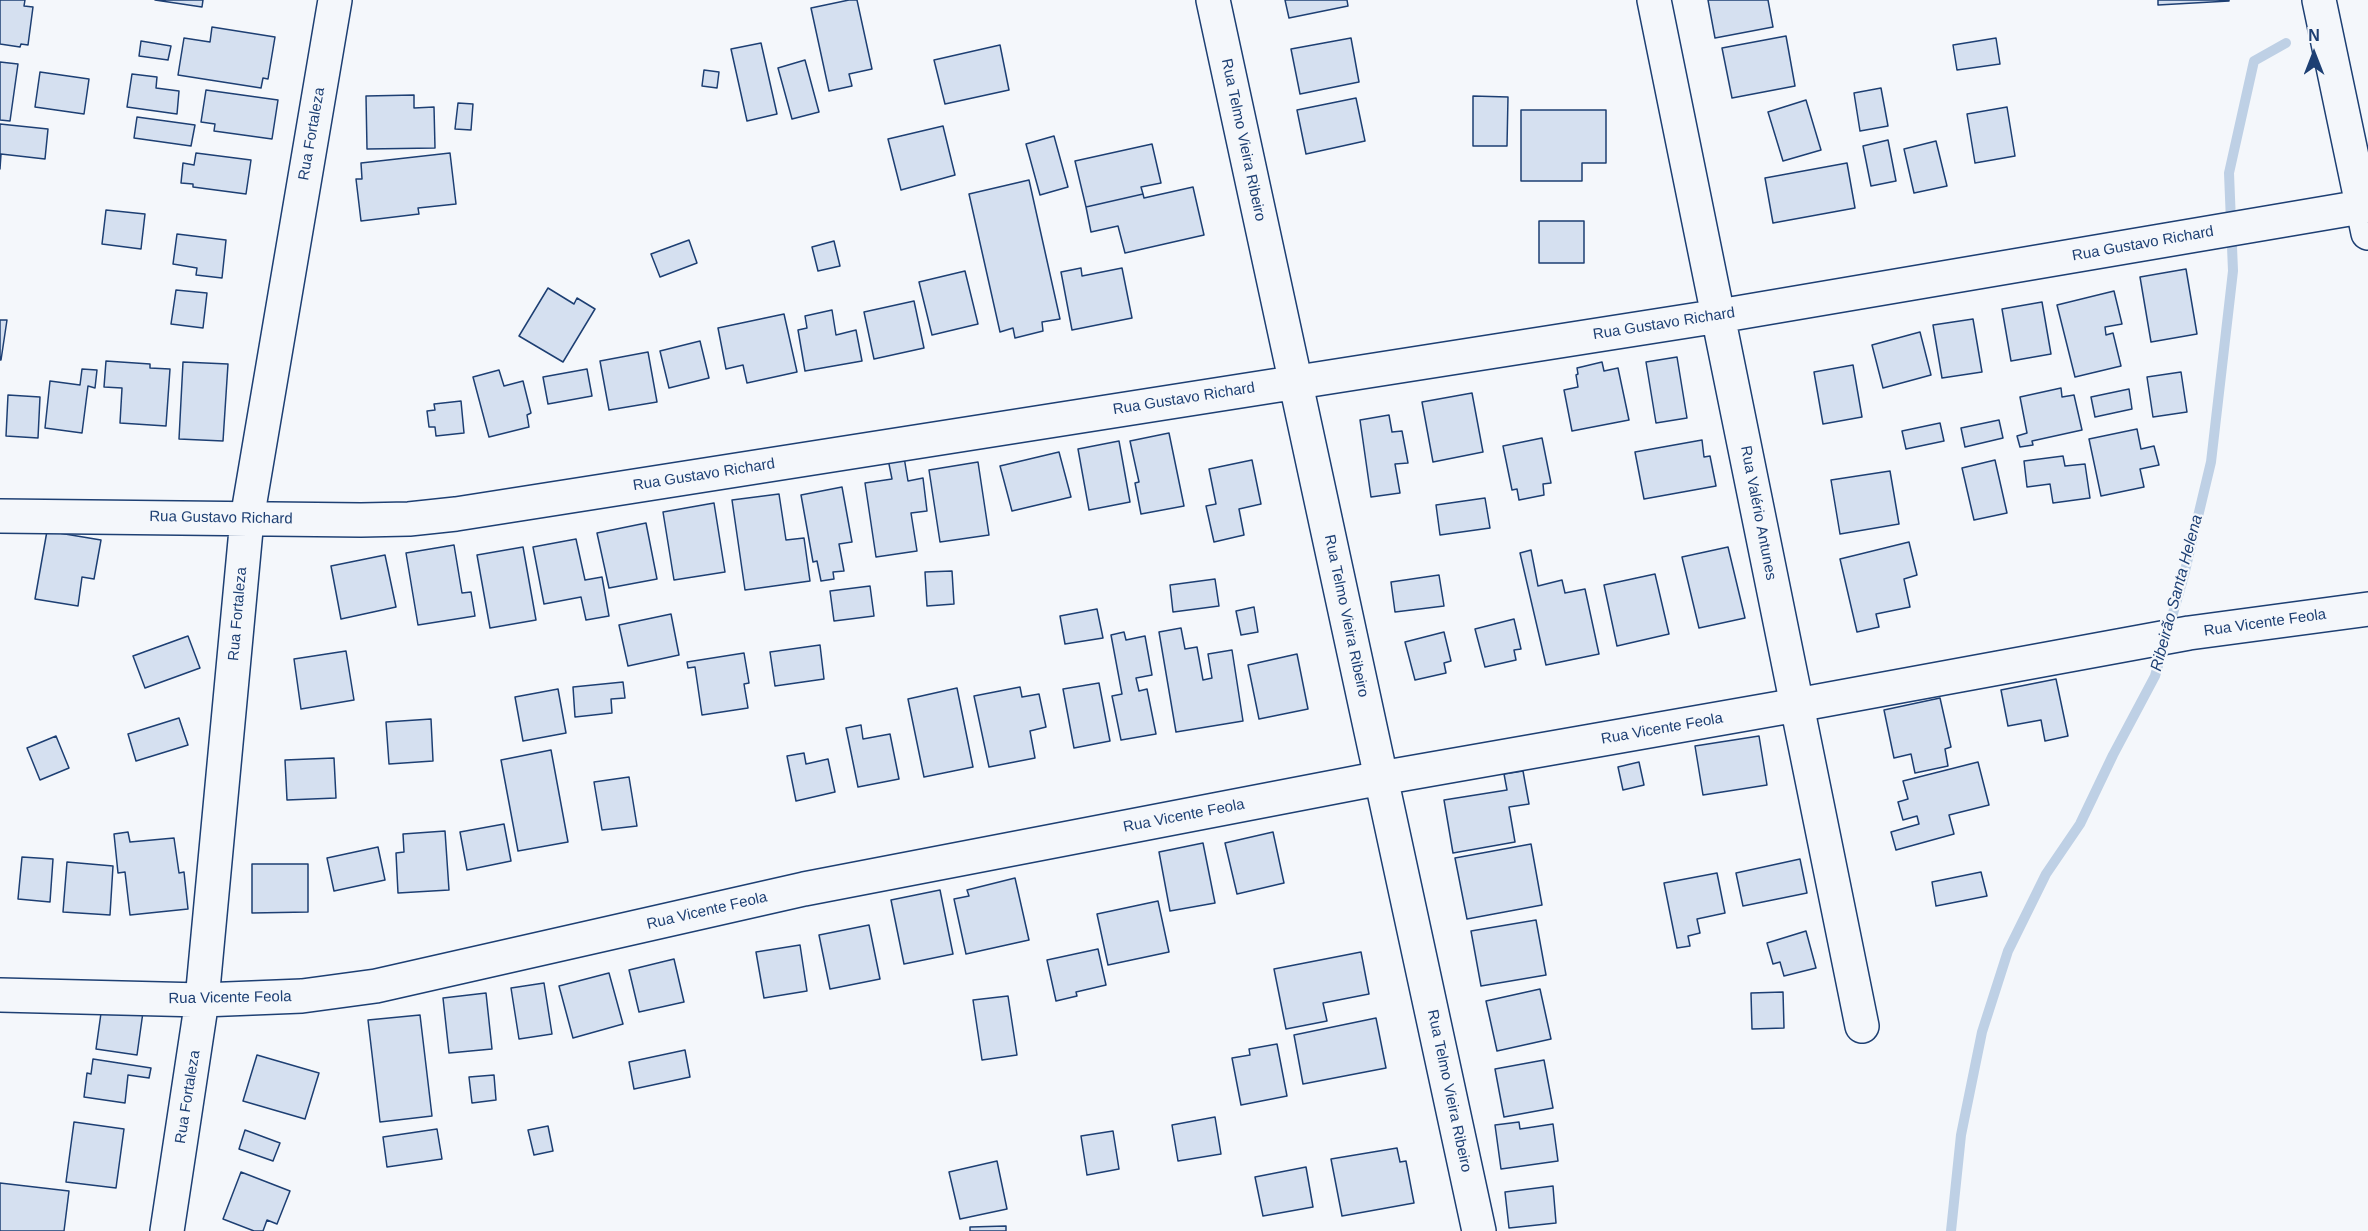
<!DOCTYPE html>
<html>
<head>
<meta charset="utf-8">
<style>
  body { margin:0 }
  #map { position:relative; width:2368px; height:1231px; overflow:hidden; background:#f4f7fb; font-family:Arial,sans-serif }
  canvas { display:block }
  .north { position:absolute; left:2284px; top:24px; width:60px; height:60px; -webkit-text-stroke:4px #f4f7fb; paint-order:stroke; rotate:0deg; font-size:16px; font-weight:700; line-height:24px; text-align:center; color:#1d3f73 }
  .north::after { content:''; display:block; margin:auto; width:21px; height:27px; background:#1d3f73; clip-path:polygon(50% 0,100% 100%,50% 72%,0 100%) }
</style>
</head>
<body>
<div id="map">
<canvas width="2368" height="1231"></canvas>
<div class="north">N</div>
</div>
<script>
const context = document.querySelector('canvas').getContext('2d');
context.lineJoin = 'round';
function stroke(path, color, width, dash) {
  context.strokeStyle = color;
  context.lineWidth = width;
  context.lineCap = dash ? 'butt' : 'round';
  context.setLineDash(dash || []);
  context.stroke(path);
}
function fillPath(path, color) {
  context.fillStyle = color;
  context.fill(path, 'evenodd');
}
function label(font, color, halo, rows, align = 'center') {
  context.font = font + ' Arial,sans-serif';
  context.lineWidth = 4.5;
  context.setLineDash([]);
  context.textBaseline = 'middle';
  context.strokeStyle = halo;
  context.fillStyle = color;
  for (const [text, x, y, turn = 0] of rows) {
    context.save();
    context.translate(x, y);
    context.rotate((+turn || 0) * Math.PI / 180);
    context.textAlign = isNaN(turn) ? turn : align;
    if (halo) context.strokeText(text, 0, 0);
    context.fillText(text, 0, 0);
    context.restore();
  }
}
const stream = new Path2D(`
  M1951,1231l10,-96 21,-103 26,-81 38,-77 34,-50 33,-69 42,-79 29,-101 27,-113 22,-191 -4,-98 25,-112 32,-18`);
const building = new Path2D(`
  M0,0h25l-1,6 9,1 -5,38 -7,-1 -1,3 -20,-3z
  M155,0h48l-1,7z
  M849,0h8l15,69 -23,5 3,12 -23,5 -18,-83z
  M1285,0h62l1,6 -59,12z
  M1708,0h60l5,27 -58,11z
  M2158,0h71v1l-71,4z
  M212,27l63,10 -7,42 -5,-1 -2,10 -83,-13 6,-37 26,4z
  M1786,36l9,50 -63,12 -10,-50z
  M1351,38l8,44 -59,12 -9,-45z
  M1996,38l4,26 -43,6 -4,-25z
  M141,41l30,5 -3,14 -29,-4z
  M761,43l16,71 -30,7 -16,-72z
  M1000,45l9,45 -64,14 -11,-44z
  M805,60l14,52 -27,7 -14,-51z
  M0,62l18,2 -8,57 -10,-1z
  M704,70l15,2 -2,16 -15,-2z
  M40,72l49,7 -5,35 -49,-7z
  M132,74l25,3 -1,11 23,3 -2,23 -50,-7z
  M1881,88l7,38 -28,5 -6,-38z
  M206,90l72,10 -6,39 -58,-8 1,-7 -14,-2z
  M414,95v13l20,-1 1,41 -68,1 -1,-53z
  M1473,96l35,1 -1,49h-34z
  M1356,98l9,43 -59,13 -9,-44z
  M1806,100l15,50 -38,11 -15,-49z
  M458,103l15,1 -2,26 -16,-1z
  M2007,107l8,49 -40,7 -8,-49z
  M1521,110h85v53h-24v18h-61z
  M137,117l58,8 -4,21 -57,-8z
  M0,124l48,5 -3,30 -44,-5 -1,15z
  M943,126l12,49 -54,15 -13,-51z
  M1054,136l14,51 -28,8 -14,-51z
  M1888,140l8,41 -25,5 -8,-40z
  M1936,141l11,45 -33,7 -10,-44z
  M1152,144l9,39 -20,4 2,7 -57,13 -11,-46z
  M196,153l55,7 -5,34 -53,-7v-3l-12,-1 2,-20 11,2z
  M450,153l6,51 -38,4 1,6 -58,7 -5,-42h6l-1,-16z
  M1847,163l8,45 -82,15 -8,-45z
  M1029,180l31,139 -18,3 1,9 -28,7 -2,-10 -13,4 -31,-138z
  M1193,187l11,48 -79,18 -7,-27 -27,6 -5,-25 57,-13 1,4z
  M106,210l39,4 -4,35 -39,-5z
  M1539,221h45v42h-45z
  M177,234l49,6 -4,38 -26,-3 1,-7 -24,-4z
  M689,240l8,23 -37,14 -9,-23z
  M834,241l6,25 -22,5 -6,-24z
  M1081,268l1,8 40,-8 10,50 -60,12 -11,-58z
  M2186,269l11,65 -46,8 -11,-65z
  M965,271l13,53 -46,11 -13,-53z
  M548,288l26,16 3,-6 18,11 -32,53 -44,-26z
  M176,290l31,3 -4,35 -32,-4z
  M2114,291l8,33 -17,3 1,8 7,-2 8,33 -46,11 -18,-72z
  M914,301l10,47 -50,11 -10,-47z
  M2042,302l9,52 -40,7 -9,-52z
  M832,310l4,25 20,-5 6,31 -57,10 -7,-41 9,-2 -2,-12z
  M784,314l13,58 -50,11 -4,-18 -17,4 -8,-41z
  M1973,319l9,53 -40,6 -9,-53z
  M0,320h7l-6,40h-1z
  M1920,332l11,43 -48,13 -11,-43z
  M700,341l9,37 -40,10 -9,-37z
  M648,352l9,50 -48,8 -9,-49z
  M1677,357l10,61 -31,5 -10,-61z
  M106,361l44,3v4l20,1 -4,57 -46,-3 2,-35 -18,-1z
  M183,362l45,2 -5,77 -44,-2z
  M1602,362l2,9 14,-3 11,52 -57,11 -8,-41 14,-3 -2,-12 2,-1 -1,-6z
  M1853,365l9,52 -39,7 -9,-52z
  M82,369l15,1 -2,18 -7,-2 -6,47 -37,-5 5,-47 30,4z
  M587,369l5,27 -44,8 -5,-27z
  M499,370l5,16 19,-5 8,32 -4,2 2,12 -40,10 -16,-60z
  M2181,372l6,40 -34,5 -6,-40z
  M2061,388l1,9 12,-2 8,35 -50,11 1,4 -13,2 -3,-11 10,-3 -7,-36z
  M2129,389l3,20 -37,8 -4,-20z
  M1472,393l11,59 -50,10 -11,-60z
  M8,395l32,2 -2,41 -32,-2z
  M461,401l3,32 -28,3 -1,-9h-6l-2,-16 8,-1 -1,-6z
  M1389,415l3,17 10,-1 6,32 -13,1 5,29 -29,4 -11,-77z
  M1999,420l4,18 -38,9 -4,-19z
  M1940,423l4,18 -38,8 -4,-18z
  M2137,429l4,20 13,-3 5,19 -19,4 4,18 -43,9 -12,-57z
  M1169,433l15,73 -43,8 -6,-31 4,-1 -9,-41z
  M1542,438l9,45 -8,1 1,11 -25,5 -2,-11 -5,1 -9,-44z
  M1702,440l2,17 6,-1 6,30 -72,13 -9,-47z
  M1119,441l11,61 -41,8 -11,-61z
  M1059,452l12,45 -59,14 -12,-45z
  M2063,456l2,10 20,-2 5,34 -37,5 -3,-19 -23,3 -3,-26z
  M904,457l4,24 15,-3 4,33 -16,2 6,38 -41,6 -11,-74 27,-4 -4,-20z
  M1252,460l9,44 -22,5 5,26 -30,7 -8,-36 10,-2 -7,-35z
  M1995,460l12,53 -33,7 -12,-52z
  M978,462l11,73 -49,7 -11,-72z
  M1890,471l9,53 -59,10 -9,-54z
  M842,487l10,55 -13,2 5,27 -11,1 1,7 -13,2 -4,-20 -4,1 -12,-67z
  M779,494l7,46 18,-2 6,43 -65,9 -13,-90z
  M1485,498l5,30 -50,7 -4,-30z
  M714,503l11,69 -51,8 -11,-68z
  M646,523l11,56 -48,9 -12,-55z
  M47,531l54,9 -7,39 -12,-2 -4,29 -43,-7z
  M576,539l9,41 17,-3 7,39 -23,4 -5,-23 -37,7 -11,-57z
  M1909,542l8,33 -13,4 6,28 -34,7 3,13 -22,5 -17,-73z
  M454,545l8,48 9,-1 4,24 -57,9 -12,-72z
  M523,547l13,73 -46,8 -13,-73z
  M1728,547l17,71 -46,10 -17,-71z
  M1531,550l7,36 24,-6 3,13 20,-4 14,65 -53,11 -26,-112z
  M385,555l11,52 -55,12 -10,-53z
  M952,571l2,33 -27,2 -2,-34z
  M1655,574l14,60 -52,12 -13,-61z
  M1439,575l5,31 -49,6 -4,-30z
  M1215,579l4,27 -46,6 -3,-27z
  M870,586l4,30 -40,5 -4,-30z
  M1254,607l4,25 -17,3 -5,-24z
  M1097,609l6,29 -38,6 -5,-28z
  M671,614l8,41 -51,11 -9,-41z
  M1514,619l7,30 -7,1 2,10 -31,7 -10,-38z
  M1181,628l4,21 12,-2 6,33 9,-2 -4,-24 24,-4 11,71 -67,11 -17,-100z
  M1124,632l2,8 19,-4 7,39 -16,3 3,13 8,-2 9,45 -35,6 -9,-44 10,-2 -11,-59z
  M1444,632l7,29 -7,2 2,10 -31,7 -10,-38z
  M188,636l12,32 -55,20 -12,-32z
  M820,645l4,34 -49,7 -5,-34z
  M346,651l8,49 -53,9 -7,-50z
  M744,653l5,30 -5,1 4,24 -46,7 -7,-48 -7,1 -1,-6z
  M1297,654l11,55 -49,10 -11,-54z
  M2056,679l12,57 -23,5 -4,-21 -33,6 -7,-36z
  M623,682l2,16 -14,1 1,14 -37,4 -2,-30z
  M1099,683l11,58 -36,7 -11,-59z
  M1020,687l2,10 17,-3 7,33 -16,4 5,27 -46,9 -15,-71z
  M957,688l16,79 -49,10 -16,-78z
  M558,689l8,44 -43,8 -8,-44z
  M1940,698l11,49 -6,2 3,17 -33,7 -4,-19 -17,4 -10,-48z
  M179,718l9,27 -52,16 -8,-27z
  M431,719l2,42 -44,3 -3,-42z
  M861,725l2,14 27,-5 9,45 -41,8 -12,-59z
  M56,736l13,32 -29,12 -13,-32z
  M1759,736l8,49 -64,10 -8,-49z
  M551,750l17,92 -50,9 -17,-91z
  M804,753l2,11 22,-5 7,33 -39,9 -9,-45z
  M334,758l2,40 -49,2 -2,-40z
  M1639,762l5,23 -21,5 -5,-23z
  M1978,762l11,43 -40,10 5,19 -58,16 -5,-18 28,-8 -2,-8 -14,4 -5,-18 10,-3 -5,-18z
  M1523,771l6,33 -20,3 6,35 -62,11 -9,-53 63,-10 -3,-16z
  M629,777l8,49 -35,4 -8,-48z
  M504,824l7,37 -44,9 -7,-38z
  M445,831l4,59 -51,3 -2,-40 8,-1 -1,-18z
  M128,832l2,10 44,-4 5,35 5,-1 4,37 -58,6 -5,-43 -7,1 -4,-39z
  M1273,832l11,51 -47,11 -12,-51z
  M1203,843l12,60 -45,8 -11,-59z
  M1531,844l11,61 -75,14 -12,-61z
  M378,847l7,33 -51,11 -7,-33z
  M22,857l31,2 -3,43 -32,-3z
  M1800,859l7,34 -64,13 -7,-33z
  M67,862l46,4 -3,49 -47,-3z
  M252,864h56v48l-56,1z
  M1981,872l6,24 -51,10 -4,-24z
  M1717,873l8,40 -28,6 3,14 -12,3 2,10 -13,2 -13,-65z
  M1015,878l14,62 -63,14 -12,-55 15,-3 -2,-6z
  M940,890l13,64 -49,10 -13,-64z
  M1158,901l11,51 -61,13 -11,-51z
  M1536,920l10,55 -65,11 -10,-55z
  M869,925l11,54 -50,10 -11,-54z
  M1806,931l10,37 -32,8 -4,-14 -7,2 -6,-21z
  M800,945l7,46 -43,7 -8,-46z
  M1098,949l8,36 -30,7 1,4 -21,5 -9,-41z
  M1361,952l8,42 -46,9 4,18 -41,8 -12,-60z
  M674,959l10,43 -45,10 -10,-42z
  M609,973l14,51 -50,14 -14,-52z
  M544,983l8,51 -33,5 -8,-51z
  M1540,989l11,50 -54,12 -11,-50z
  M1783,992l1,36 -32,1 -1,-36z
  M486,993l6,56 -43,4 -6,-55z
  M1008,996l9,59 -35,5 -9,-60z
  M102,1006l41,6 -6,43 -41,-6z
  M420,1015l12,101 -52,6 -12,-102z
  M1376,1018l10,50 -83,16 -9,-49z
  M1277,1044l10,52 -46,9 -9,-47 18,-3 -1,-6z
  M685,1050l5,27 -56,12 -5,-27z
  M257,1055l62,18 -14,46 -62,-18z
  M93,1059l58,9 -2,10 -21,-3 -3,28 -41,-6 3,-24 4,1z
  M1544,1060l9,48 -49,9 -9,-48z
  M494,1075l2,25 -24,3 -3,-26z
  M1215,1117l6,37 -43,7 -6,-36z
  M74,1122l50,7 -8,59 -50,-6z
  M1519,1122l1,7 33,-5 5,37 -57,8 -6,-44z
  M548,1126l5,25 -19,4 -6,-25z
  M437,1129l5,30 -55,8 -4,-30z
  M245,1130l35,13 -7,18 -34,-12z
  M1113,1131l6,38 -32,6 -6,-39z
  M1397,1148l3,14 6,-1 8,42 -72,13 -11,-57z
  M997,1161l10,48 -47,10 -11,-47z
  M1306,1167l7,40 -50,9 -8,-39z
  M241,1172l49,19 -13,33 -10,-4 -4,11h-9l-31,-12z
  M0,1183l69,8 -5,40h-64z
  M1553,1186l3,37 -47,5 -4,-36z
  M1006,1226v5h-36v-4z`);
const minor = new Path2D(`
  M1213,0l266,1231
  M1654,0l208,1026
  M2319,0l49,233
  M0,516l361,4 48,-1 47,-5 1263,-198 642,-109
  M0,995l202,5 100,-4 74,-10 428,-97 577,-111 416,-73 392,-72 179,-24
  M167,1231l35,-231 45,-481 88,-519`);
const streetNames = [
  ["Rua Fortaleza",312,134,-80],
  ["Rua Telmo Vieira Ribeiro",1243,140,78],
  ["Rua Gustavo Richard",2143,244,-10],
  ["Rua Gustavo Richard",1664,324,-9],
  ["Rua Gustavo Richard",1184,399,-9],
  ["Rua Gustavo Richard",704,475,-9],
  ["Rua Valério Antunes",1758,513,79],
  ["Rua Gustavo Richard",221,518,1],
  ["Rua Fortaleza",238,614,-85],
  ["Rua Telmo Vieira Ribeiro",1346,616,78],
  ["Rua Vicente Feola",2265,623,-8],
  ["Rua Vicente Feola",1662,729,-10],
  ["Rua Vicente Feola",1184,816,-11],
  ["Rua Vicente Feola",707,911,-13],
  ["Rua Vicente Feola",230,998,-1],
  ["Rua Telmo Vieira Ribeiro",1449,1091,78],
  ["Rua Fortaleza",188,1097,-81]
];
const waterNames = [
  ["Ribeirão Santa Helena",2177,593,-75]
];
stroke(stream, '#bed0e5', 10);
fillPath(building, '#d5e0f0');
stroke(building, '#1d3f73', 1.5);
stroke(minor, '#1d3f73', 36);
stroke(minor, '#f4f7fb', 33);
label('15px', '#1d3f73', '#f4f7fb', streetNames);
label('italic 16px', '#1d3f73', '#f4f7fb', waterNames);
</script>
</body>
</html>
